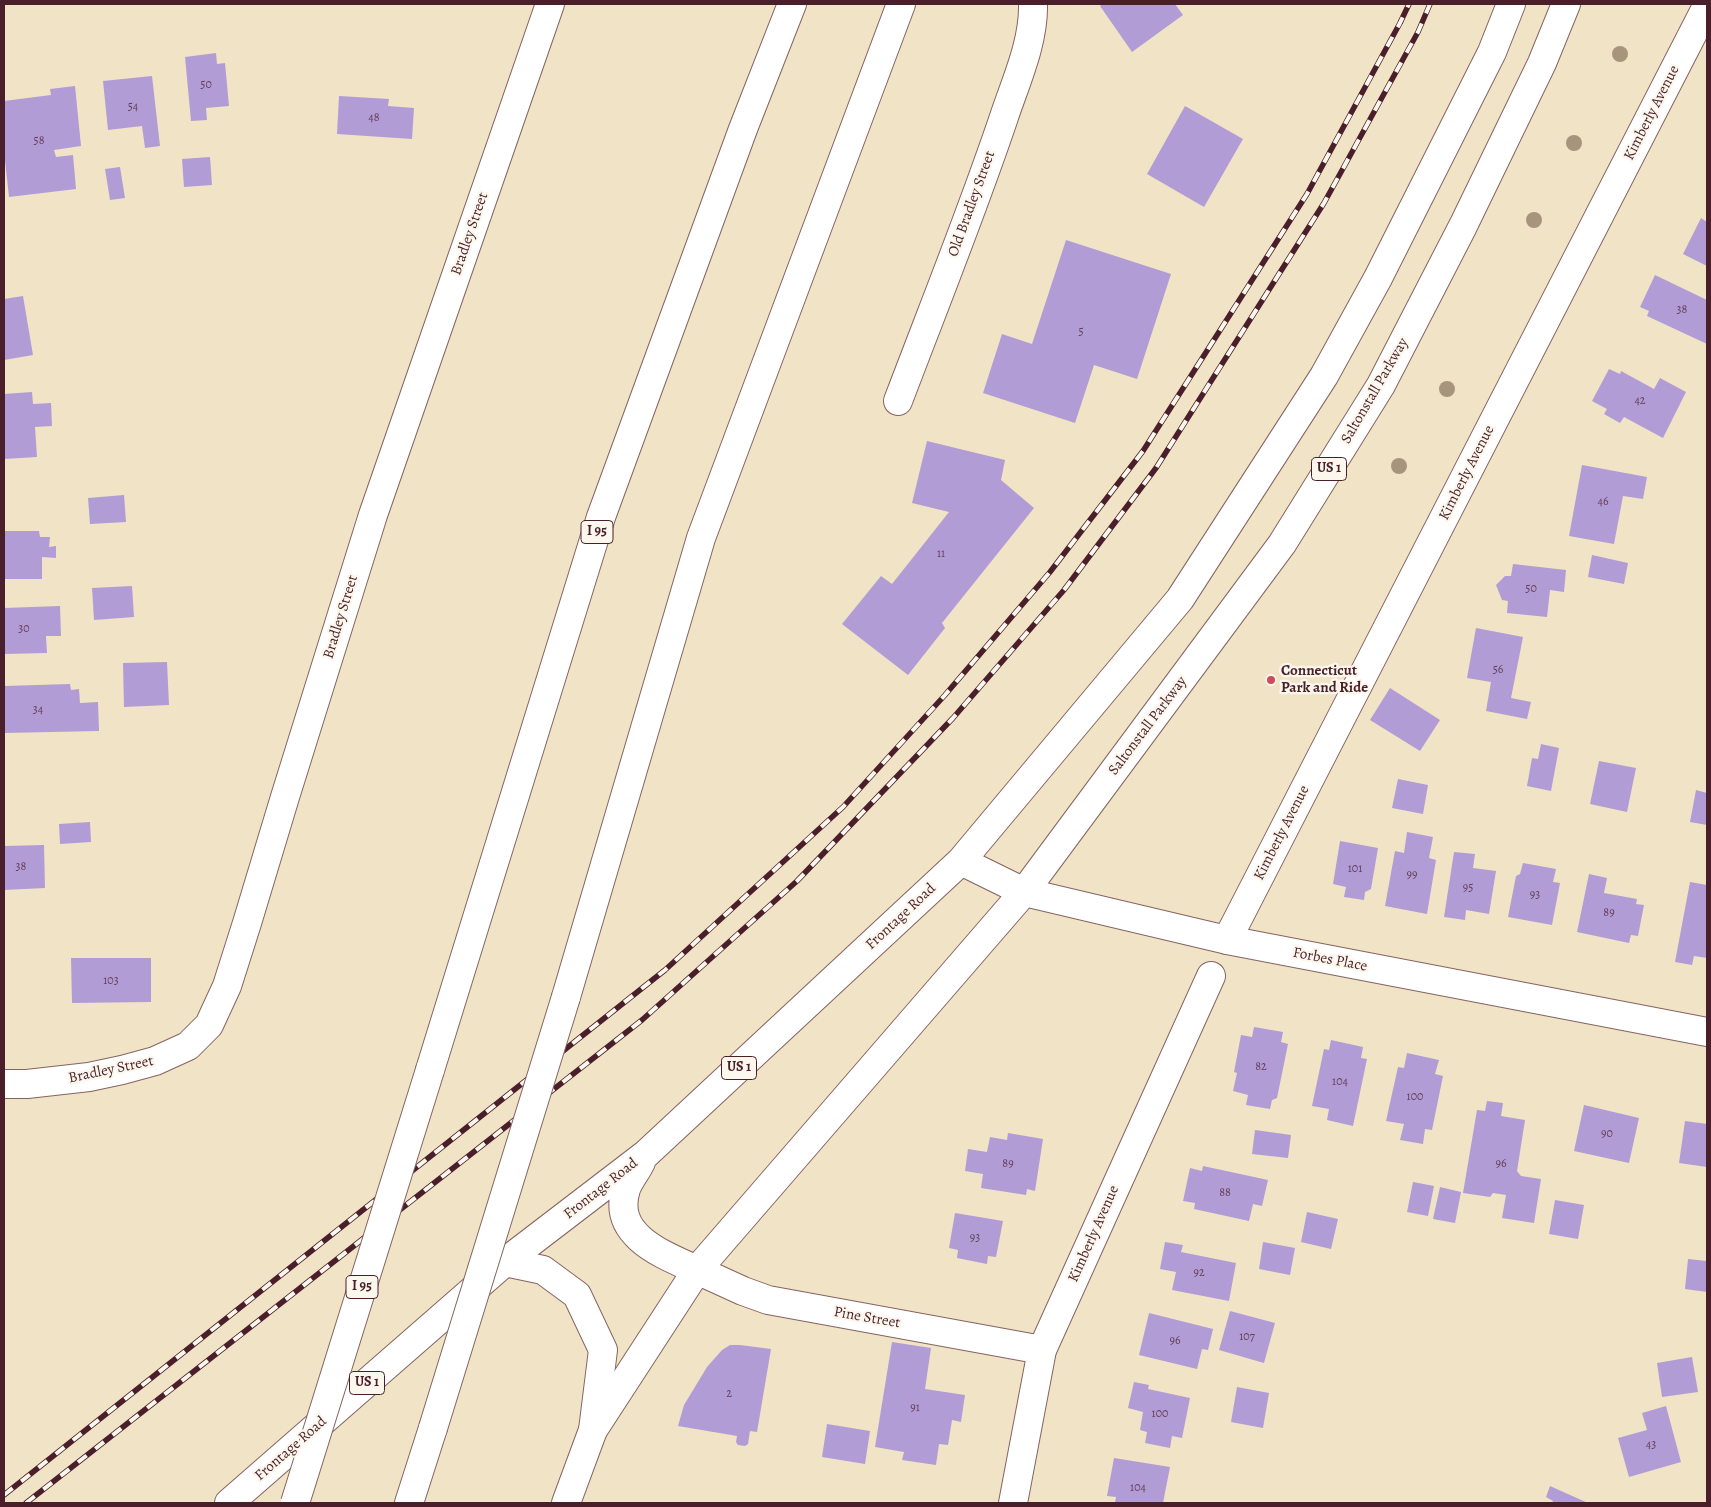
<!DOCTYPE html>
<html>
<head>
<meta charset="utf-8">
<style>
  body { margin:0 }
  #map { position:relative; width:1711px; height:1507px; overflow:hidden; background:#f1e3c6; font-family:Alegreya,serif }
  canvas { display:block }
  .frame { position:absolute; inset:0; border:5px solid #4a1f2b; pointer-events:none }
</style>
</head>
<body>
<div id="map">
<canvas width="1711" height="1507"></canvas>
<div class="frame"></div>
</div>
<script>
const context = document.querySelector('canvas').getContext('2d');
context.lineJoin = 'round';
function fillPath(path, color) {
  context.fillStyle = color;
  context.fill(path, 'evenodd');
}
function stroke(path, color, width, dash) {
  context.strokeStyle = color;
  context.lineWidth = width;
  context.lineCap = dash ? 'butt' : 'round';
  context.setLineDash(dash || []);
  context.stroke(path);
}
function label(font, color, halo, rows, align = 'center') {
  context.font = font + ' Alegreya,serif';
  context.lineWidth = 4.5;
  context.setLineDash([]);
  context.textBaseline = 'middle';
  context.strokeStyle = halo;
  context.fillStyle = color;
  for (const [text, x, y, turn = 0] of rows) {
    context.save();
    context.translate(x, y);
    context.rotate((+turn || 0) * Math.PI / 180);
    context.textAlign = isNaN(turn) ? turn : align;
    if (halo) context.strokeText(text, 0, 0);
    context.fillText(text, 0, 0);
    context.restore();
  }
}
const building = new Path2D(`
  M1103,4h72l8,11 -51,37 -32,-46z
  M216,53l1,11 8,-1 4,43 -23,2 1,12 -16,1 -6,-64z
  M152,76l8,70 -15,2 -3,-22 -34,4 -5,-49z
  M75,86l6,60 -27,4 2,7 17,-2 3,34 -67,8 -5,-46v-50l47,-6 -1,-6z
  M339,96l50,3 -1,7 26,2 -2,31 -75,-5z
  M1185,106l58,33 -39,68 -57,-33z
  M210,157l2,28 -28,2 -2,-28z
  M120,167l5,31 -15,2 -5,-31z
  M1701,218l6,4v44l-24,-12z
  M1066,240l105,34 -34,105 -43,-14 -19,58 -92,-30 19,-59 30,10z
  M1655,275l52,25v44l-60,-28 2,-5 -9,-4z
  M23,296l10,59 -29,5v-61z
  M1609,369l11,5 1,-3 33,18 6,-11 26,14 -23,46 -39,-21 -4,6 -16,-9 3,-5 -15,-8z
  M32,392l1,12 18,-1 1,23 -17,1 2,30 -33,2v-65z
  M927,441l78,19 -4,20 33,28 -92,115 3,5 -37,47 -66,-51 39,-48 11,8 57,-72 -37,-9z
  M1582,465l65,12 -4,22 -20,-3 -9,48 -45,-8z
  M124,495l2,27 -36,2 -2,-26z
  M4,531h35l1,6h10l-1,10 7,-1v12l-14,-1v22h-38z
  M1592,555l36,8 -4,21 -36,-7z
  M1513,564l53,6 -2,22 -14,-2 -3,27 -40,-4 1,-12 -6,-1 -6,-15 9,-9h6z
  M132,586l2,31 -40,3 -2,-32z
  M60,606l1,30h-15l1,17 -43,1v-46z
  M1476,628l47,9 -12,61 20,4 -4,17 -41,-8 5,-29 -24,-4z
  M167,662l2,43 -45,2 -1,-44z
  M70,684l1,6 8,-1 1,14 18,-1 1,29 -95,2v-47z
  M1390,688l50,32 -20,31 -50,-31z
  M1541,744l18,4 -8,43 -24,-5 5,-28 6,1z
  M1599,761l37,7 -9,44 -37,-8z
  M1398,779l30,6 -5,29 -31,-6z
  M1696,790l11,3v32l-17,-3z
  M90,822l1,20 -31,2 -1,-20z
  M1407,832l26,5 -4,21 7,2 -9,54 -42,-8 10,-55 9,2z
  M1340,841l38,7 -7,41 -6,3 -1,8 -20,-3 2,-10 -13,-3z
  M44,845l1,43 -41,2v-44z
  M1454,852l21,2 -2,14 23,3 -7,43 -23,-4 -1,10 -21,-3z
  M1523,863l33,6 -3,13 7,1 -8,42 -44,-8 8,-41 4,-2z
  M1589,874l18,4 -3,15 33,6 -1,5 8,1 -6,31 -7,-1 -2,8 -52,-11z
  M1690,882l17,3v73l-13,-2 -2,9 -17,-3z
  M71,958h80v44l-79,1z
  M1254,1027l29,5 -2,10 7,2 -11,54 -5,2 -2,9 -24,-4 2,-10 -15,-4 4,-18 -3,-1 7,-37 11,2z
  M1331,1040l32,7 -2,11 6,1 -14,67 -26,-6 2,-11 -17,-3 12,-57 5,1z
  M1407,1053l32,7 -4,14 8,2 -11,54 -7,-1 -2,15 -23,-4 4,-16 -18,-3 12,-54 6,1z
  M1487,1101l16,2 -2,13 24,4 -8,51 4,5 20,3 -7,44 -32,-5 4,-23 -13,-2 -3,4 -27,-4 14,-83 8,1z
  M1584,1105l55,13 -10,45 -55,-12z
  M1685,1121l22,3v43l-28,-4z
  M1255,1130l36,5 -3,23 -36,-4z
  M1008,1133l35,6 -8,52 -8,-2 -1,6 -45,-7 2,-14 -18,-3 3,-22 19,3 3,-15 17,3z
  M1203,1166l65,14 -6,26 -9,-2 -4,17 -55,-12 1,-6 -12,-2 7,-33 12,3z
  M1413,1182l21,4 -6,30 -21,-4z
  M1440,1187l21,5 -6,31 -22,-4z
  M1555,1200l29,5 -6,34 -29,-5z
  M1307,1212l31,7 -7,30 -30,-7z
  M955,1213l48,8 -7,36 -8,-1 -1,8 -30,-6 1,-8 -9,-2z
  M1165,1242l18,3 -2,7 55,11 -7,38 -57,-11 4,-18 -16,-3z
  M1263,1242l32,6 -5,27 -31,-6z
  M1688,1259l19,2v31l-22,-3z
  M1230,1311l45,12 -11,40 -45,-13z
  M1149,1313l64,16 -5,21 -6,-1 -5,20 -58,-14z
  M892,1342l39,6 -6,41 40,6 -4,27 -9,-2 -4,25 -9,-1 -3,21 -34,-5 2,-8 -29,-5z
  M730,1345h10l31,4 -14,83 -7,-1 -2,13 -3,2 -7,-1 -2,-3 1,-6 -59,-10 6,-21 23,-38 15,-17z
  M1692,1357l6,35 -36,5 -5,-34z
  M1134,1382l15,3 -1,4 42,9 -8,40 -10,-2 -2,12 -25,-5 2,-11 -7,-2 3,-18 -15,-4z
  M1237,1387l32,6 -6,35 -32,-6z
  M1666,1406l15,56 -52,15 -11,-39 29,-8 -5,-17z
  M827,1424l43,7 -5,33 -43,-7z
  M1114,1458l56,9 -7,36h-48l1,-6 -9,-1z
  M1550,1486l38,17h-36l1,-2 -7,-4z`);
const minor = new Path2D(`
  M898,401c36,-95 74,-189 106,-284 12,-36 30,-75 29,-113
  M4,1084h23l62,-7 33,-7 33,-9 33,-15 21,-21 18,-39 20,-63 38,-126 88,-282 177,-511
  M697,1270l46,21 25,9 274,50`);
const tertiary = new Path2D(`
  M1227,940l480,92
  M1013,1503l29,-153 169,-374`);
const primary = new Path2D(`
  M961,861l63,31 203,48 480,-934
  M641,1162c-4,9 -12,18 -15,27 -15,47 38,66 71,81
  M505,1262l141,-108 315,-293 219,-262 144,-223 54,-98 114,-226 19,-48
  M593,1430l104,-160 327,-378 258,-348 99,-159 82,-159 79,-163 24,-59`);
const trunk = new Path2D(`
  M229,1503l276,-241 38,8 34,25 26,55 -10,80 -27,73`);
const motorway = new Path2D(`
  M566,997l135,-459 200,-534
  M430,1070l171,-553 142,-388 49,-125
  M409,1503l24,-75`);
const rail = new Path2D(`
  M4,1495l661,-525 178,-163 102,-112 105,-123 93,-121 164,-257 93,-171 9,-19
  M26,1503l616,-483 155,-139 156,-163 111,-128 92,-122 168,-265 94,-171 12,-28`);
const motorwayBridge = new Path2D(`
  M433,1428l133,-431
  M295,1503l135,-433`);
const trees = [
  [1620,54],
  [1574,143],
  [1534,220],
  [1447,389],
  [1399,466]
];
const markers = [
  [1271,680,5,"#d1495b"]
];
const numberNames = [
  ["50",206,85],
  ["54",133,107],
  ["48",374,118],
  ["58",39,141],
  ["38",1682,310],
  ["5",1081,332],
  ["42",1640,401],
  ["46",1603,502],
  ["11",941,554],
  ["50",1531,589],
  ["30",24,629],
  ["56",1498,670],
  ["34",38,710],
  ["38",21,867],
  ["101",1355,869],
  ["99",1412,875],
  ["95",1468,888],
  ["93",1535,895],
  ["89",1609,913],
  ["103",111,981],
  ["82",1261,1067],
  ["104",1340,1082],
  ["100",1415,1097],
  ["90",1607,1134],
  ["89",1008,1164],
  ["96",1501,1164],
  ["88",1225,1193],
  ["93",975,1238],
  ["92",1199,1273],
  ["107",1247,1337],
  ["96",1175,1341],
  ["2",729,1394],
  ["91",915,1408],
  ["100",1160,1414],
  ["43",1651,1445],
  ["104",1138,1488]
];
const shields = [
  [1329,469,35],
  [597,532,32],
  [739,1068,35],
  [362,1287,32],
  [367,1383,35]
];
const shieldNames = [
  ["US 1",1329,469],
  ["I 95",597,532],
  ["US 1",739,1068],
  ["I 95",362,1287],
  ["US 1",367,1383]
];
const streetNames = [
  ["Kimberly Avenue",1652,113,-63],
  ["Old Bradley Street",972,204,-70],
  ["Bradley Street",470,234,-71],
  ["Saltonstall Parkway",1375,391,-60],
  ["Kimberly Avenue",1467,473,-63],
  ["Bradley Street",341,617,-73],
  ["Saltonstall Parkway",1148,726,-53],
  ["Kimberly Avenue",1282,833,-63],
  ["Frontage Road",901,917,-43],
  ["Forbes Place",1330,960,11],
  ["Bradley Street",111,1070,-12],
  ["Frontage Road",601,1189,-38],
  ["Kimberly Avenue",1094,1234,-66],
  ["Pine Street",867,1318,10],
  ["Frontage Road",291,1449,-41]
];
const poiNames = [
  ["Connecticut",1281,671],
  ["Park and Ride",1281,688]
];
fillPath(building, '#b19cd6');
stroke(minor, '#846461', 30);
stroke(tertiary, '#846461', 30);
stroke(primary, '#846461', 30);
stroke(trunk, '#846461', 30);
stroke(motorway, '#846461', 30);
stroke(minor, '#fff', 28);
stroke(tertiary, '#fff', 28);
stroke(primary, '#fff', 28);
stroke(trunk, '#fff', 28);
stroke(motorway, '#fff', 28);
stroke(rail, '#4a1f2b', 5.5);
stroke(rail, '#fbf7ec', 4, [11]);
stroke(motorwayBridge, '#846461', 30, []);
stroke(motorwayBridge, '#fff', 28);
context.fillStyle = '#a7947d';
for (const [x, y] of trees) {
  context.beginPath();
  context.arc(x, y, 8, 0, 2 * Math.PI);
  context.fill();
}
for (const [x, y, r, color] of markers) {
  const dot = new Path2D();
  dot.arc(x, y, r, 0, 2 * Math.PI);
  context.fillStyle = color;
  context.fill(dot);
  stroke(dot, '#fbf7ec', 2);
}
label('12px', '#643e56', null, numberNames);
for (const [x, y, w] of shields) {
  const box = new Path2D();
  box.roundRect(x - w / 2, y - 11.5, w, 23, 4);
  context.fillStyle = '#fbf7ec';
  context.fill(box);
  stroke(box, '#4a1f2b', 1);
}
label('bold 14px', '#4a1f2b', null, shieldNames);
label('15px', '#4a1f2b', '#fbf7ec', streetNames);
label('bold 15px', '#4a1f2b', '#fbf7ec', poiNames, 'left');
</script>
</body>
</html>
